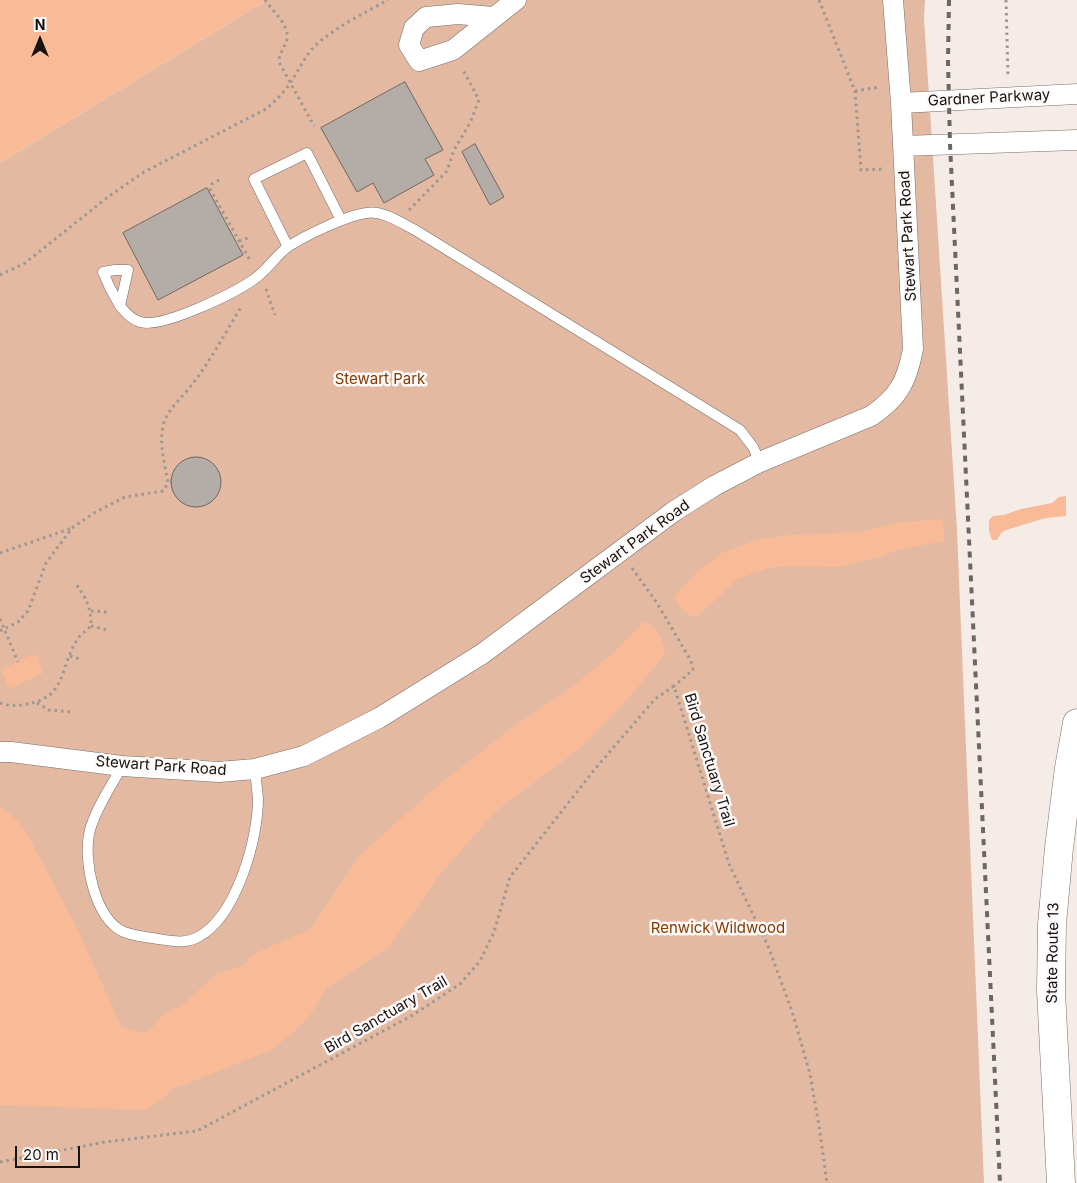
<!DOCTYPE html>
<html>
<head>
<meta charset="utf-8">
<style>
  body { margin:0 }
  #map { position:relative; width:1077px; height:1183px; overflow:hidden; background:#f5ece7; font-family:Inter,sans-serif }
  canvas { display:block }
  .north { position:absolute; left:15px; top:15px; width:50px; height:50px; -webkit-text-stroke:4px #fefaf9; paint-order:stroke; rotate:0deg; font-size:14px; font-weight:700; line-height:20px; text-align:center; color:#151210 }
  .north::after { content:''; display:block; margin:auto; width:18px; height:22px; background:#151210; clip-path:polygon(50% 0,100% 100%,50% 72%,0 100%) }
  .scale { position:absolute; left:15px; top:1146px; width:65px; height:22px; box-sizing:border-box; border:2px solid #151210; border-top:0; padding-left:6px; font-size:15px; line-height:18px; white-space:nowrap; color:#151210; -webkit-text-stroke:4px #fefaf9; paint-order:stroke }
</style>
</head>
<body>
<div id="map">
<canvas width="1077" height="1183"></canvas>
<div class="north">N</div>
<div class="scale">20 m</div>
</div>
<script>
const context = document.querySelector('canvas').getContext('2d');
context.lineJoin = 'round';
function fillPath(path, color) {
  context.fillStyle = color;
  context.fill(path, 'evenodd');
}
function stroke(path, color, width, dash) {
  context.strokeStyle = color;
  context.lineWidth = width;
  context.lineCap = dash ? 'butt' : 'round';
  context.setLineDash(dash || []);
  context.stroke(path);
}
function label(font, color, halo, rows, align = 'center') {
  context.font = font + ' Inter,sans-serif';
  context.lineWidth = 5;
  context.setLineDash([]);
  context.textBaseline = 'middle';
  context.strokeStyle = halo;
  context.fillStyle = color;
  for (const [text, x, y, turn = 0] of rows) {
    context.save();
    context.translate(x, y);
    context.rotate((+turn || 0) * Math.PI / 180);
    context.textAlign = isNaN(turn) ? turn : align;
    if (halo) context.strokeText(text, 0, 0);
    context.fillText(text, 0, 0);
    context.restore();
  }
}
const green = new Path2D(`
  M267,0h658l-1,18 33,512 27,653h-984v-1020z`);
const water = new Path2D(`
  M0,0h267l-267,163z
  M1066,496v20l-20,2 -40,12 -5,3 -4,7h-5l-3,-9v-11l4,-4 11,-1 17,-6 31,-6 7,-6z
  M943,519l1,22 -47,9 -20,8 -41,9 -47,-1 -21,2 -30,11 -41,38c-12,-1 -16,-9 -23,-20l23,-25 25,-19 34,-13 33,-5 69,-3 46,-10z
  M643,622c3,1 6,1 8,3 8,5 14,21 14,29l-36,44 -50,51 -84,63 -57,65 -48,69 -62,41 -21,33 -35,30 -97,38 -28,22 -147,-5v-299l17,14 8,10 51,96 45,100 21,7 6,-1 13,-15 22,-13 34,-30 28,-9 5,-9 60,-27 51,-75 81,-72 68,-53 57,-38 50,-41z
  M33,654l4,2 6,17 -34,16 -8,-19z`);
const building = new Path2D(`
  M405,82l38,68 -18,9 9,16 -50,28 -11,-20 -16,9 -36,-64z
  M475,144l29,53 -14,8 -28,-53z
  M207,188l36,67 -85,45 -35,-67z
  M171 482a25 25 0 1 1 50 0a25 25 0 1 1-50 0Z`);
const path = new Path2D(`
  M265,0c7,10 25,26 22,39 -2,8 -8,14 -8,23l35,64
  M819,0l36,91 6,79 23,-1
  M1006,0l2,77
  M855,91l25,-4
  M219,180l-7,4 -2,5 41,73
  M409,210l38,-39 7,-21 16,-27 9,-23 -17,-32
  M239,241l9,-3
  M0,275l25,-12 83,-66 36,-25 122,-63c9,-8 18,-16 24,-26 9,-12 14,-27 26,-38 18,-17 50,-33 72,-45
  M266,289l9,26
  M0,553l72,-25
  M632,568l25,35 34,58 2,9 -19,16
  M91,611l17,1
  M0,619l18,43
  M91,626l16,4
  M0,631l18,-9 10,-11 18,-48 26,-35 22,-15 31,-16 38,-6 5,-8c-3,-19 -9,-37 -5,-57 4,-17 21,-30 31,-44 18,-24 32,-50 47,-75
  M70,656l10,3
  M0,703c9,3 18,3 27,1 42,-7 32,-40 52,-67 3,-4 8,-7 12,-11 0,-18 -4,-27 -15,-42
  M37,703l12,7 25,2
  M0,1162l105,-20 92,-11 216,-116 47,-31 20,-23 14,-29 16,-55 85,-108 60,-70 19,-13 55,178 39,82 24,65 18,63 9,52 8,57`);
const service = new Path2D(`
  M288,247l-34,-68 53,-26 34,67
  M120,306l-10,-18 -7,-16 12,-2h13l-8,36c6,7 11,13 20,16 22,7 94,-29 113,-42 14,-9 23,-25 36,-34 18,-11 56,-30 77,-33 17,-3 35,10 49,17l325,200 13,17 7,15
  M122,766c-11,21 -26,42 -32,64 -8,28 5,91 34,102 10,4 23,5 34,7 14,2 27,5 40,-2 38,-20 60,-97 60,-138 -1,-10 -2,-20 -3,-30`);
const minor = new Path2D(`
  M493,17l-35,-3 -32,3 -12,11 -5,17 10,16 34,-11 63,-50
  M901,103l176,-9
  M903,146l174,-6
  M0,752h11l111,14 97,6 36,-3 49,-13 75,-38 103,-64 191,-142 41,-26 46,-24 111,-46c28,-19 36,-35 42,-67l-12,-246 -8,-103`);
const motorway = new Path2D(`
  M1061,1183l-10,-192 1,-67 7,-76 10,-80 8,-45`);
const rail = new Path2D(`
  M949,0l-1,61 2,83 50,1039`);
const streetNames = [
  ["Gardner Parkway",989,98,-3],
  ["Stewart Park Road",908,236,-93],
  ["Stewart Park Road",635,542,-36],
  ["Bird Sanctuary Trail",709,760,73],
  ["Stewart Park Road",161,766,4],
  ["State Route 13",1053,953,-89],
  ["Bird Sanctuary Trail",386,1015,-30]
];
const parkNames = [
  ["Stewart Park",380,379],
  ["Renwick Wildwood",718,928]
];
fillPath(green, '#e3b9a2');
fillPath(water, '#f9ba97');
fillPath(building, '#b4aca7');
stroke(building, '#6f6863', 1);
stroke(service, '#756e69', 11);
stroke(minor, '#756e69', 21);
stroke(motorway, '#756e69', 29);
stroke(path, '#9d9793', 3, [2.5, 4]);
stroke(service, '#fff', 10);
stroke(minor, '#fff', 20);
stroke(motorway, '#fff', 28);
stroke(rail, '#6c6763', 4, [6, 6]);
label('15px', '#151210', '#fefaf9', streetNames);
label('15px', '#833a00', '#fefaf9', parkNames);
</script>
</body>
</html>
